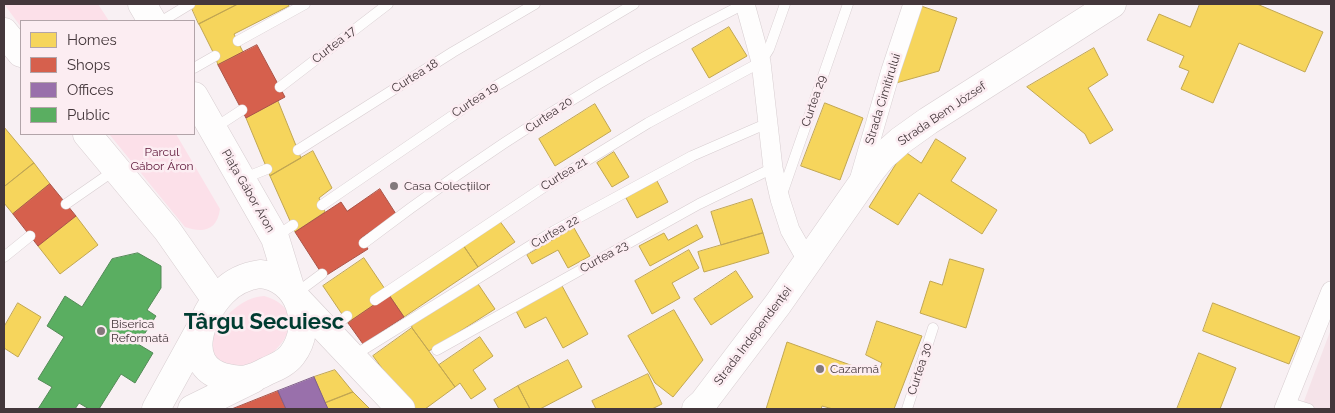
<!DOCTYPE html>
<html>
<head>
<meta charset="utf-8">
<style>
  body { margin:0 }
  #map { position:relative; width:1335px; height:413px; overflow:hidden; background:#f8f0f3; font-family:Raleway,sans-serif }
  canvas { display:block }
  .frame { position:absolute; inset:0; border:5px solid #44373b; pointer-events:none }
  .legend { position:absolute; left:20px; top:20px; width:175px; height:115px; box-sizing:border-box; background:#fcedf2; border:1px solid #b2a4a9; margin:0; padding:6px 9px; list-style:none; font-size:15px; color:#44373b }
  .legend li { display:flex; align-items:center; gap:10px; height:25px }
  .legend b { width:25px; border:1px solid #b2a4a9 }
</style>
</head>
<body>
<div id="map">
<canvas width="1335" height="413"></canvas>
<div class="frame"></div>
<ul class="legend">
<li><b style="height:14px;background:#f6d55c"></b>Homes</li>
<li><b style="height:14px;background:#d6604d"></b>Shops</li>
<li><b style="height:14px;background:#9970ab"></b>Offices</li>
<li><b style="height:14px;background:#5aae61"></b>Public</li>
</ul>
</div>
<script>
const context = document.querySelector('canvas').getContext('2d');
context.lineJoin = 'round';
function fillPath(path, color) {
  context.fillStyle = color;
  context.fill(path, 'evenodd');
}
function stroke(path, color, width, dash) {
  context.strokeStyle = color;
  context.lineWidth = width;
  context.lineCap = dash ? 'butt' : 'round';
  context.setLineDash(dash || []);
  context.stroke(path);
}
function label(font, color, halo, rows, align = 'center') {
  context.font = font + ' Raleway,sans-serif';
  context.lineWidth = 5;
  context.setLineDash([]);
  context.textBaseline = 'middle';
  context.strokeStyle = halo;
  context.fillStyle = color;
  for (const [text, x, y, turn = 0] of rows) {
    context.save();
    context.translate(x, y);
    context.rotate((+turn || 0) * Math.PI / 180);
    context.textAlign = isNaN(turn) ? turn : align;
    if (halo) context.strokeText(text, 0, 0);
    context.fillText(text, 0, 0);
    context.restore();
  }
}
const built = new Path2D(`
  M1331,329v80h-30z`);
const green = new Path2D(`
  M4,4h94l11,17h-88v6z
  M109,134h67l44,75c-3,22 -17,24 -35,18z
  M264,296c60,17 2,83 -39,69 -5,-2 -10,-8 -14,-13 1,-5 0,-11 2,-15 9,-20 29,-40 51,-41z`);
const homes = new Path2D(`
  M190,4h48l-39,20z
  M238,4h50l1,2 -55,28 9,18 -25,13 -3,-9 -16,-32z
  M1200,4h57l66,28 -18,40 -66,-29 -26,60 -32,-14 8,-18 -10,-4 5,-11 -37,-16 12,-26 31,13z
  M918,5l39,13 -18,53 -43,12z
  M729,27l18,29 -38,22 -17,-29z
  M1094,48l14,27 -20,13 25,42 -23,14 -5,-10 -58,-47z
  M278,101l23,57 -31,18 -24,-58z
  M825,103l38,15 -23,62 -39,-14z
  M595,104l16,27 -56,35 -16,-27z
  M4,127l30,36 -29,23 -1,-2z
  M936,139l30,19 -15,23 46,29 -15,24 -63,-41 -21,32 -29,-18 35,-56 17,12z
  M313,151l19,37 -13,10 6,14 -30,20 -25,-56z
  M614,152l15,25 -17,10 -15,-24z
  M34,163l16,21 -37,30 -9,-11v-16z
  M657,181l11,21 -31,16 -11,-20z
  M752,199l11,34 -42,12 -10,-33z
  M76,216l22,29 -38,29 -22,-28z
  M499,220l16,22 -37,25 -15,-22z
  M697,225l6,12 -53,29 -11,-20 25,-13 4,7z
  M574,228l16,28 -22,12 -10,-18 -26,14 -5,-9z
  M763,233l6,20 -65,19 -6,-20z
  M463,245l15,22 -74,50 -15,-22z
  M689,250l10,18 -27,15 8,15 -28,16 -17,-33z
  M364,258l25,37 -41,28 -25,-37z
  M950,259l34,10 -18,59 -46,-15 10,-32 12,4z
  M736,271l17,26 -42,28 -17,-26z
  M476,281l19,28 -66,42 -17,-23 -1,-6z
  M561,284l27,50 -25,14 -17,-31 -21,11 -10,-19z
  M18,303l23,14 -23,40 -14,-9v-21z
  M1213,303l87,34 -11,27 -86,-33z
  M674,310l29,50 -30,37 -18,-14 -27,-47z
  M877,321l45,15 -28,73h-61l-11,-3 -1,3h-55l21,-67 91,33 4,-12 -16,-8z
  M412,328l43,59 -30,22h-13l-39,-53z
  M480,337l13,19 -20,14 13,19 -15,10 -11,-16 -5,4 -16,-22z
  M1199,353l37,15 -16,41h-43z
  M568,360l14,27 -42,22h-10l-12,-23z
  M335,370l18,22 -28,11 -11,-26z
  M648,374l14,30 -10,5h-56l-4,-8z
  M518,386l12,23h-31l-5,-9z
  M353,392l17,17h-42l-3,-6z`);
const shops = new Path2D(`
  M257,45l28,52 -39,21 -28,-53z
  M50,184l26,32 -38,30 -25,-32z
  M380,189l16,25 -35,24 7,11 -46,29v-4l-27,-42 46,-30 6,9z
  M389,295l15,22 -41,27 -15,-21z
  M278,391l8,18h-54z`);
const offices = new Path2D(`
  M314,377l14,32h-42l-8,-18z`);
const public = new Path2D(`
  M138,253l23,13v22l-14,22 9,6 -18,28 15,9 -18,30 -14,-9 -22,35h-10l-10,-6 -4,6h-37l14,-22 -14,-8 26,-42 -17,-11 18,-30 17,11 30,-48z`);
const lane = new Path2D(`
  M162,21l28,-17
  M238,41l67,-37
  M194,68l21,-12
  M280,87l108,-83
  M213,129l29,-19
  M298,150l155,-98 82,-48
  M242,179l25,-10
  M782,194l66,-190
  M66,204l49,-34
  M322,205l174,-119 138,-82
  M275,237l18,-12
  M364,243c119,-91 246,-172 380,-239
  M4,257l26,-21
  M295,294l27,-20
  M375,300l175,-117 98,-60 113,-61 8,-13 16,-45
  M329,331l18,-15
  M437,350l262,-146 74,-36
  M353,356l201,-125 138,-75 76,-33
  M1287,402l22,7
  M907,409l26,-81`);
const street = new Path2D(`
  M745,4l16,58 12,106 7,31 10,31 17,30
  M860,177l31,-107 22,-66
  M1284,409l47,-118`);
const secondary = new Path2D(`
  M142,4l10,17
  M4,32l17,21
  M194,96l81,142 16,52
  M87,134l80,96 49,70
  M260,274c39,3 55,51 32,81 -6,8 -16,12 -25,16 -16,9 -26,11 -44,6 -42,-13 -22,-63 0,-85 10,-10 23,-16 37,-18z
  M297,299l104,110
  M156,409l44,-80
  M192,409l61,-30
  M696,409l7,-6 75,-99 92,-132 12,-15 18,-16 28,-20 184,-117`);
const markers = [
  [394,186,5,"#83787b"],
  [101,331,5,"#83787b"],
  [820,369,5,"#83787b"]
];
const streetNames = [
  ["Curtea 17",334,45,-38],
  ["Curtea 18",415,76,-32],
  ["Strada Cimitirului",883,99,-73],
  ["Curtea 19",475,100,-34],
  ["Curtea 29",814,101,-71],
  ["Strada Bem József",942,114,-34],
  ["Curtea 20",549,115,-34],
  ["Curtea 21",564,174,-32],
  ["Piața Gábor Áron",248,191,60],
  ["Curtea 22",555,232,-30],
  ["Curtea 23",604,257,-29],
  ["Strada Independenței",753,336,-53],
  ["Curtea 30",920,369,-72]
];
const parkNames = [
  ["Parcul",162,152],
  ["Gábor Áron",162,166]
];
const poiNames = [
  ["Casa Colecțiilor",404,186],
  ["Biserica",111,324],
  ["Reformată",111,338],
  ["Cazarmă",830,369]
];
const townNames = [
  ["Târgu Secuiesc",264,322]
];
fillPath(built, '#f5e3e9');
fillPath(green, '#fce0e9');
fillPath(homes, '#f6d55c');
stroke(homes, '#c1a652', 1);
fillPath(shops, '#d6604d');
stroke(shops, '#aa5448', 1);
fillPath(offices, '#9970ab');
stroke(offices, '#805f89', 1);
fillPath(public, '#5aae61');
stroke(public, '#538a56', 1);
stroke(lane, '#d7cdd0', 11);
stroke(street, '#d7cdd0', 20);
stroke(secondary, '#d7cdd0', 29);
stroke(lane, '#fefdfd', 10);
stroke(street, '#fefdfd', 19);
stroke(secondary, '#fefdfd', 28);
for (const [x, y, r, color] of markers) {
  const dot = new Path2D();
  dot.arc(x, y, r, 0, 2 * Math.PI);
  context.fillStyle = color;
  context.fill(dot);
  stroke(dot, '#fcedf2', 2);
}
label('12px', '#44373b', '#fcedf2', streetNames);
label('12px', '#5c1537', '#fcedf2', parkNames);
label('12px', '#44373b', '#fcedf2', poiNames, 'left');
label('bold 22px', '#003c31', '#fcedf2', townNames);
</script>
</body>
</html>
